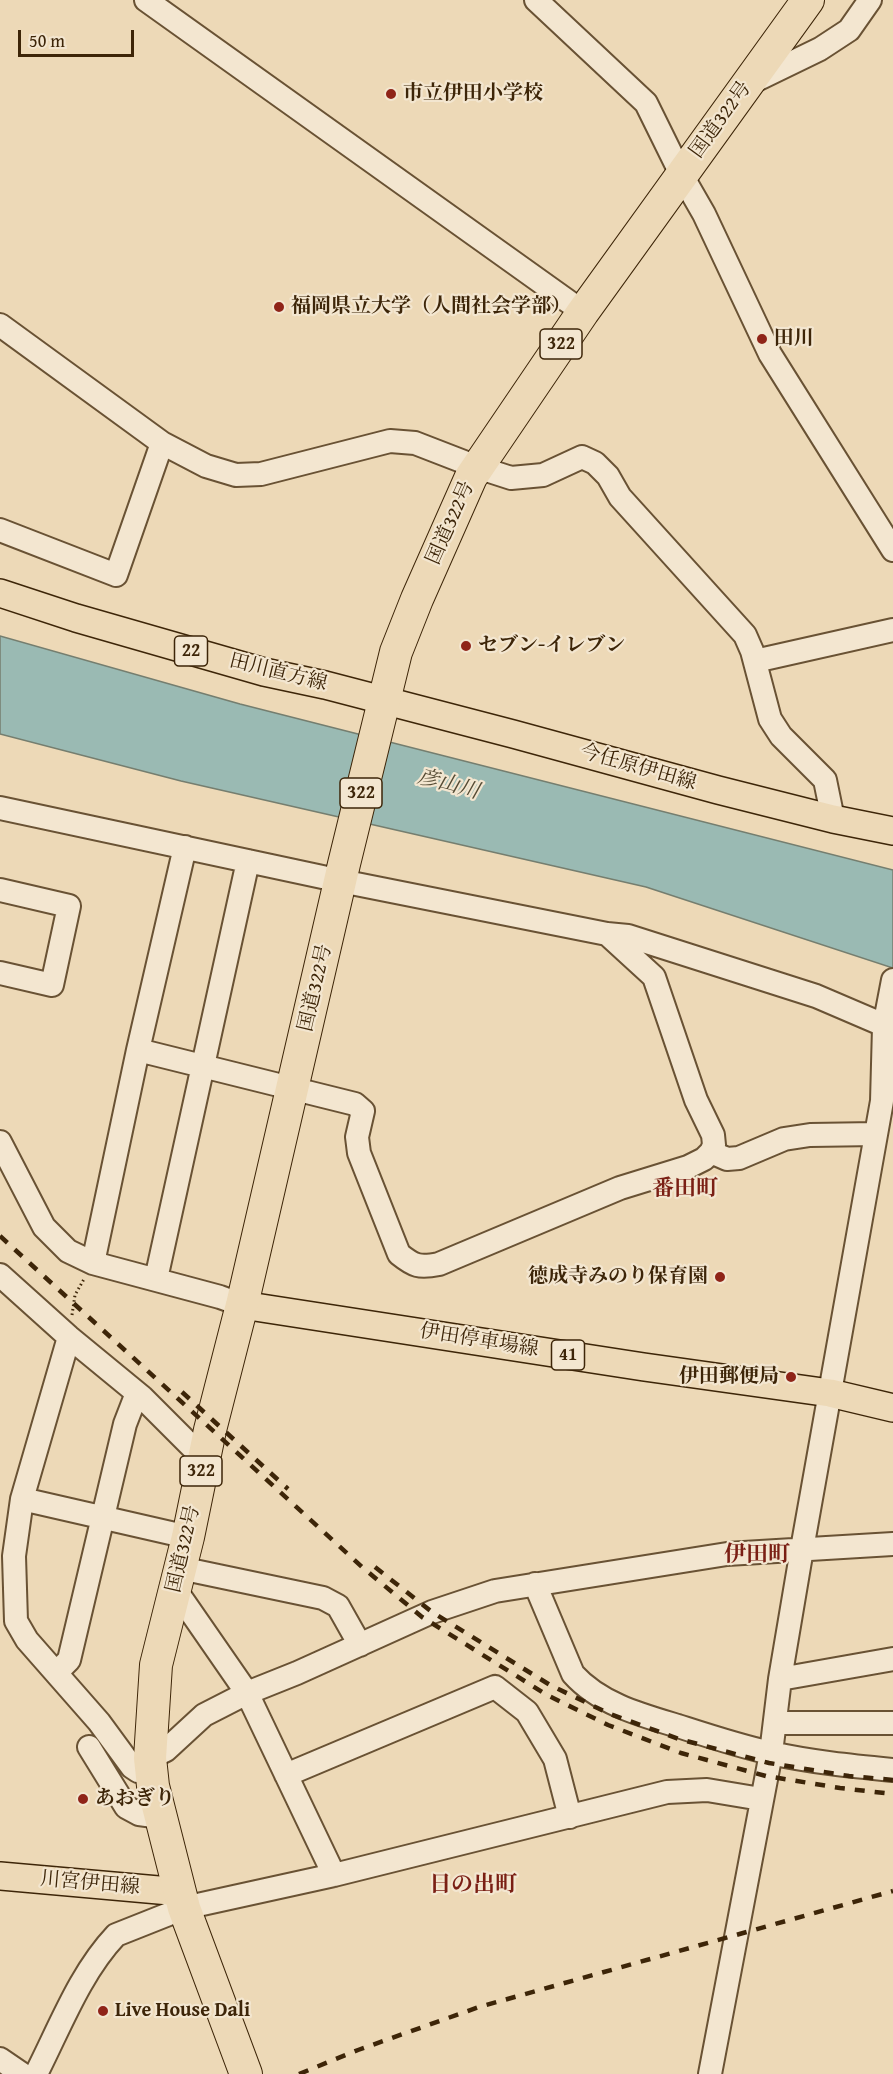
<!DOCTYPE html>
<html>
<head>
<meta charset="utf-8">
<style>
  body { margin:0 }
  #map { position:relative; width:893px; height:2074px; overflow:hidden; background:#edd9b7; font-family:"Gentium Book Plus",serif }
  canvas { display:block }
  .scale { position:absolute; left:18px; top:30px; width:116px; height:27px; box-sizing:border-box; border:3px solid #3d2508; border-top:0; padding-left:8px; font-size:18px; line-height:21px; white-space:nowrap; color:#3d2508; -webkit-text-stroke:4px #f3e6d0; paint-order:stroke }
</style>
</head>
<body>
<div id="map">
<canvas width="893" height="2074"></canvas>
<div class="scale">50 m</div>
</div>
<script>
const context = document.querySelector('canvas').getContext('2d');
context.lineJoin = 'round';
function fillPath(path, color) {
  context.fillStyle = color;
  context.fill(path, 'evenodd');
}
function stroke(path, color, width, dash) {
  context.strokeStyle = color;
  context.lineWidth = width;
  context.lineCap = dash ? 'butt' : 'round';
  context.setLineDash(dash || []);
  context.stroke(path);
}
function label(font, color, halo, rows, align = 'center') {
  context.font = font + ' "Gentium Book Plus","Noto Serif JP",serif';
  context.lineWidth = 4.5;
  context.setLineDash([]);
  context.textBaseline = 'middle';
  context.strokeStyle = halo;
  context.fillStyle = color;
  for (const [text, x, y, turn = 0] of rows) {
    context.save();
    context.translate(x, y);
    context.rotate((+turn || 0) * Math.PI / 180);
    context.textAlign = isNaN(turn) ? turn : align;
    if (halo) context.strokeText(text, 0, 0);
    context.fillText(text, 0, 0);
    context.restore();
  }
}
const water = new Path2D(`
  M0,636l240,68 653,166v98l-247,-81 -465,-106 -181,-47z`);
const path = new Path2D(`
  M72,1315l3,-20 9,-16`);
const minor = new Path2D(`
  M146,0l437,312
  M536,0l110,103 35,71 23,40 66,140 123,196
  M750,83l70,-34 29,-19 21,-30
  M0,325l162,118 -46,132 -116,-45
  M162,443l44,23 30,9 25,-1 129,-33 25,2 62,24 34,11 32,-3 39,-18 13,6 13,13 12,21 125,138 7,16 18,68 11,17 44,44 8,39
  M755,661l138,-31
  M0,808l341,73 266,53 21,2 188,60 77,33
  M0,890l69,16 -17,79 -52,-12
  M138,1050l217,54 8,7 -6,26 2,16 40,101c15,12 20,14 40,10l181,-76 68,-21 16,-8 7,-7 3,-7 -1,-10 -17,-35 -42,-123 -47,-43
  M0,1142l44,85 24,24 25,12 127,34 22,8
  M711,1152l16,7 12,-1 45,-19 26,-4 66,-1
  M93,1263l45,-213 47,-203
  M0,1275l69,62 73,60 62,62
  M156,1279l92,-418
  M69,1337l-47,162 -8,57 2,65 11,19 72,82 33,45 6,4 13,-1
  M22,1499l166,38
  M180,1568l143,30 15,8 22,39
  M535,1584l38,90c27,30 68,41 105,52 31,10 61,20 93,27 40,9 81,13 122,17
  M175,1589l72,104 87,182
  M56,1673l13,-13 56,-236 12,-31
  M780,1679l113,-20
  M775,1723h118
  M89,1747l37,60 13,7 22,3
  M150,1758l16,-8 38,-35 43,-22 50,-20 135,-61 63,-21 232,-37 166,-10
  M286,1775l209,-88 32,25 28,47 15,58
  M0,2059l22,15
  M36,2074c24,-47 44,-101 80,-139l68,-27 150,-33 333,-83 40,-2 54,9
  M710,2074l61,-321 9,-74 22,-130 80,-448 2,-74 9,-47`);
const major = new Path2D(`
  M0,593l76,25 188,54 61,13 188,49 205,56 115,29 60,12
  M242,1305l402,62 186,26 63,15
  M0,1876l181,16`);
const highway = new Path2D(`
  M246,2074l-62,-166 -31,-122 -3,-28 6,-93 32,-128 22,-107 32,-125 102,-441 52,-212 21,-53 54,-122 112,-165 225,-312`);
const rail = new Path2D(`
  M0,1236l362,331 60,50 125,78 61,30 73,28 85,23 74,12 53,6
  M182,1392l106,97
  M375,1567l57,45 118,73 60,29 69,25 90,24 80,13 44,4
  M299,2074l59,-24 121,-43 414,-116`);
const markers = [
  [391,94,6,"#8f2418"],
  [279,307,6,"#8f2418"],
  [762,339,6,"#8f2418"],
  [466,646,6,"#8f2418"],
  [720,1277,6,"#8f2418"],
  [791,1377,6,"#8f2418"],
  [83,1799,6,"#8f2418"],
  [103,2011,6,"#8f2418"]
];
const shields = [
  [561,344,42],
  [191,651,33],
  [361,793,42],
  [568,1355,33],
  [201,1471,42]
];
const shieldNames = [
  ["322",561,344],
  ["22",191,651],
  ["322",361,793],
  ["41",568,1355],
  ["322",201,1471]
];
const poiNames = [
  ["市立伊田小学校",403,94],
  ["福岡県立大学（人間社会学部）",291,307],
  ["田川",774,339],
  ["セブン-イレブン",478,646],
  ["徳成寺みのり保育園",708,1277,"right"],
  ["伊田郵便局",779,1377,"right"],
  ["あおぎり",95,1799],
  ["Live House Dali",115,2011]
];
const streetNames = [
  ["国道322号",721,120,-54],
  ["国道322号",451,523,-66],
  ["田川直方線",278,673,14],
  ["今任原伊田線",638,768,16],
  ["国道322号",316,988,-77],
  ["伊田停車場線",479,1341,9],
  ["国道322号",184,1549,-77],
  ["川宮伊田線",90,1884,5]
];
const waterNames = [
  ["彦山川",448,785,15]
];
const quarterNames = [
  ["番田町",685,1189],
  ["伊田町",757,1555],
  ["日の出町",473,1885]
];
fillPath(water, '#9abab3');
stroke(water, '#757e6f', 1.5);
stroke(minor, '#695234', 26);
stroke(major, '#3d2508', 30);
stroke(highway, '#3d2508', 34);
stroke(path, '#3d2508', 3, [1.5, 3]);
stroke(minor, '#f3e6d0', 22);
stroke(major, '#edd9b7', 27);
stroke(highway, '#edd9b7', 32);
stroke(rail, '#3d2508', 4.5, [10, 10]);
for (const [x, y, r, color] of markers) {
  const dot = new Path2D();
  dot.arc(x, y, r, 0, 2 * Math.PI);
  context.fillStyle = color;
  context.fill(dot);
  stroke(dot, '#f3e6d0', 2);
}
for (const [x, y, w] of shields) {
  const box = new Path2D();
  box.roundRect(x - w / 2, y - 15, w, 30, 4.5);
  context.fillStyle = '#f3e6d0';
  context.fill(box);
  stroke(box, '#3d2508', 1.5);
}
label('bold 18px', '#3d2508', null, shieldNames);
label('bold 20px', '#3d2508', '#f3e6d0', poiNames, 'left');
label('20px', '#3d2508', '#f3e6d0', streetNames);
label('italic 21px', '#544a33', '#f3e6d0', waterNames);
label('bold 22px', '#7a1f14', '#f3e6d0', quarterNames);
</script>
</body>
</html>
